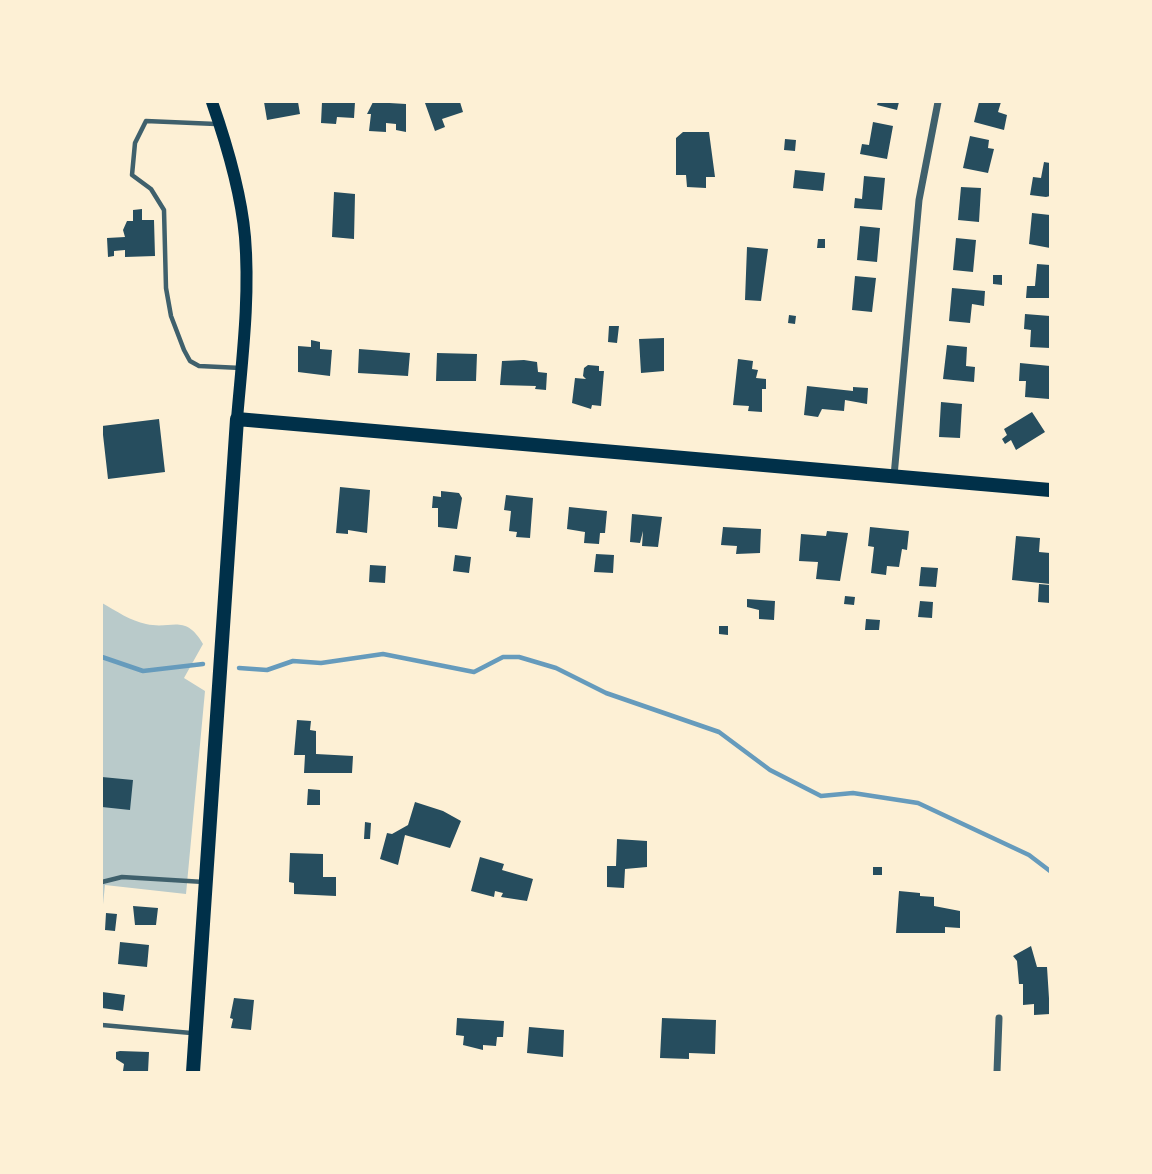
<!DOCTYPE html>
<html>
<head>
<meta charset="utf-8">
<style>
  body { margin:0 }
  #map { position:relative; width:1152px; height:1174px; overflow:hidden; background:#fdf0d5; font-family:Inter,sans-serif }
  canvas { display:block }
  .frame { position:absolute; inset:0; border:103px solid #fdf0d5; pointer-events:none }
</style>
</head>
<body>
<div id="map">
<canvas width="1152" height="1174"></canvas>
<div class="frame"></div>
</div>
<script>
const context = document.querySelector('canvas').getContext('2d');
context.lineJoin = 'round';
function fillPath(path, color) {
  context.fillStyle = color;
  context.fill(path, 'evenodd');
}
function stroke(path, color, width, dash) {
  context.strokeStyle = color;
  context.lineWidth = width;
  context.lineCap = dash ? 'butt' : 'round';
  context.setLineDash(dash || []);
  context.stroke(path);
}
const green = new Path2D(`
  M102,603c14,8 29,18 44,21 26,6 39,-11 57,20l-19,34 21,13 -19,203 -81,-9 -3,29z`);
const stream = new Path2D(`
  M102,657l41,14 60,-7
  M239,668l28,2 26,-9 28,2 62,-9 91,18 29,-15h16l37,11 50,25 113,39 51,38 51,26 32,-3 65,10 111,52 21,16`);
const building = new Path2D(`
  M264,102h34l2,12 -33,6z
  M322,102h33l-1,16 -17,-1 -1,7 -15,-1z
  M373,102l33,2v28l-10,-2v-6l-10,-1v9l-17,-1 2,-17h-4z
  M430,102h30l3,10 -21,7 3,8 -10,4 -10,-28z
  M878,102h21l-2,8 -20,-5z
  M979,102h22l-3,10 9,3 -3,15 -30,-8z
  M873,122l20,4 -6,33 -27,-5 2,-10 7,1z
  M683,132h26l6,45h-9v11l-19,-1 -1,-12h-10v-37z
  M970,136l19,4 -1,8 6,1 -6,24 -25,-5z
  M785,139l11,1 -1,11 -11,-1z
  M1044,162l6,1v33l-4,1 -16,-2 3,-18 8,1z
  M795,170l30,3 -2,18 -30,-3z
  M864,176l21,2 -3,32 -28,-2 1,-10 7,1z
  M961,187l20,1 -2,34 -21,-2z
  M334,192l21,2 -1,45 -22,-2z
  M142,209v11h12l1,36 -30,1v-7l-11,1v5l-6,1 -1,-19 18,-1 -2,-7 4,-9h6v-11z
  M1032,213l18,2v33l-21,-4z
  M860,226l20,2 -3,34 -20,-2z
  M956,238l20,2 -3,32 -20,-2z
  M818,239h7v9h-8z
  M747,247l21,2 -7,52 -16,-1z
  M1037,264l13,1v33h-24l1,-12h8z
  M993,275h9v10l-9,-1z
  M855,276l21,2 -4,34 -20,-2z
  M952,288l33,3 -1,15 -12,-2 -2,19 -21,-2z
  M1025,314l25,2v32l-20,-1 1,-17 -7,-1z
  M789,315l7,1 -1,8 -7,-1z
  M609,326h10l-2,17 -9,-1z
  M664,338v33l-23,2 -2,-34z
  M311,340l9,2v7l12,1 -2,26 -32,-4v-26l13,1z
  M947,345l20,2 -1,19 9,1 -1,15 -31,-3z
  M359,349l51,4 -2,23 -50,-3z
  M437,353l40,1 -1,27h-40z
  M738,359l15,2 -1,8 6,1 -2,8 10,1v10h-4v23l-14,-1 1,-5 -16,-1z
  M524,360l13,2 1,10 9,1 -1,17 -11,-1 1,-3 -36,-1 2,-24z
  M1020,363l30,3 -1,33 -24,-2 1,-16h-7z
  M588,365l11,1v5h5l-3,35 -9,-1 -1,4 -19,-6 3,-25 11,1 -3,-3 1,-8z
  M807,386l46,5v-4l15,1 -1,16 -22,-4 -1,11 -22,-2 -4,8 -14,-2z
  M941,402l21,2 -2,34 -21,-1z
  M1032,412l13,20 -29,18 -5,-10 -6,4 -3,-5 5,-4 -3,-6z
  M159,419l6,53 -57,7 -6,-53z
  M340,487l30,3 -3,43 -19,-3v4l-12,-1z
  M441,491l18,2 3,5 -5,31 -19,-2v-19h-6l1,-12 8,1z
  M506,495l27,3 -3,40 -14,-1 1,-5 -8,-1 2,-20 -7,-1z
  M569,507l38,4 -2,22h-5l-1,11 -15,-1 1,-11 -18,-3z
  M632,514l30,3 -4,30 -16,-1 1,-15 -3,12 -10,-1z
  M723,527l38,2 -1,24 -24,1 1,-8 -16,-1z
  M870,527l39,4 -2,19 -5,-1 -3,18 -12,-1 -1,9 -15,-2 3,-26 -6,-1z
  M827,531l21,2 -8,48 -24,-2 2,-17 -19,-1 2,-27 25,2z
  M1016,536l24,2 -1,14 11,1v31l-38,-4z
  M596,554l18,1 -1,18 -19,-1z
  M455,555l16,2 -2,16 -16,-2z
  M370,565l16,1 -1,17 -16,-1z
  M921,567l17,1 -2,19 -17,-1z
  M1039,584l11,1v18l-12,-1z
  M845,596l10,1 -1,8 -10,-1z
  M747,599l28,2 -1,19 -15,-1v-9l-12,-3z
  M920,601l13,1 -1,16 -14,-1z
  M866,619l14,1 -1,10h-14z
  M719,626h9v9l-9,-1z
  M297,720l14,1 -1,9 6,1v23l37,2 -1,17h-48l1,-18h-11z
  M102,777l31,3 -3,30 -28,-3z
  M308,789l12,1v15h-13z
  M415,802l28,9 18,10 -11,27 -45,-13 -7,30 -18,-6 7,-26 5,1 16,-9z
  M365,822l6,1 -1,16h-6z
  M617,839l30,2v26l-22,2 -1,19 -17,-1v-21h9z
  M290,853l33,1v23h13v19l-42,-2v-11l-5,-1z
  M480,857l24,7 -2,6 31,9 -6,22 -26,-4 2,-4 -8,-2 -1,6 -23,-6z
  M873,867h9v8h-9z
  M899,891l21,2v3l14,1v9l26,5v17l-15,-1v6h-49z
  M133,906l25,2 -2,17h-21z
  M106,913l11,1 -2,17 -10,-1z
  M120,942l29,3 -2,22 -29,-3z
  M1031,946l6,21h10l3,47 -16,1v-11l-11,1v-21h-4l-2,-23 -4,-5z
  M102,992l23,3 -2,16 -21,-3z
  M234,998l20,2 -3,30 -20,-2 2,-9 -3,-1z
  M457,1018l47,3 -1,16h-6l-1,9 -13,-1v5l-20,-5 1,-9 -8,-1z
  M662,1018l54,2 -1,34 -26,-1v6l-29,-1z
  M529,1027l35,3 -1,27 -36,-4z
  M120,1051l29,1 -1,20 -25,-1 1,-7 -8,-5v-7z`);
const service = new Path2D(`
  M216,124l-70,-3 -11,22 -3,32 19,14 13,21 2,78 5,28 13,34 6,11 9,5 42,2
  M102,882l20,-5 82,5
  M102,1025l89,8`);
const minor = new Path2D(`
  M894,476l25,-276 19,-98
  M997,1072l2,-54`);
const secondary = new Path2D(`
  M212,102c15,43 29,89 33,135 5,61 -3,122 -8,182`);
const primary = new Path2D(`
  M193,1072l44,-653 813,71`);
fillPath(green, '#b9caca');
stroke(stream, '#669bbc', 4.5);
fillPath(building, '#264d5e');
stroke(service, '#3f606c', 4.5);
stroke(minor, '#3f606c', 7);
stroke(secondary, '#003049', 12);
stroke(primary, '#003049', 14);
</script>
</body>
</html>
